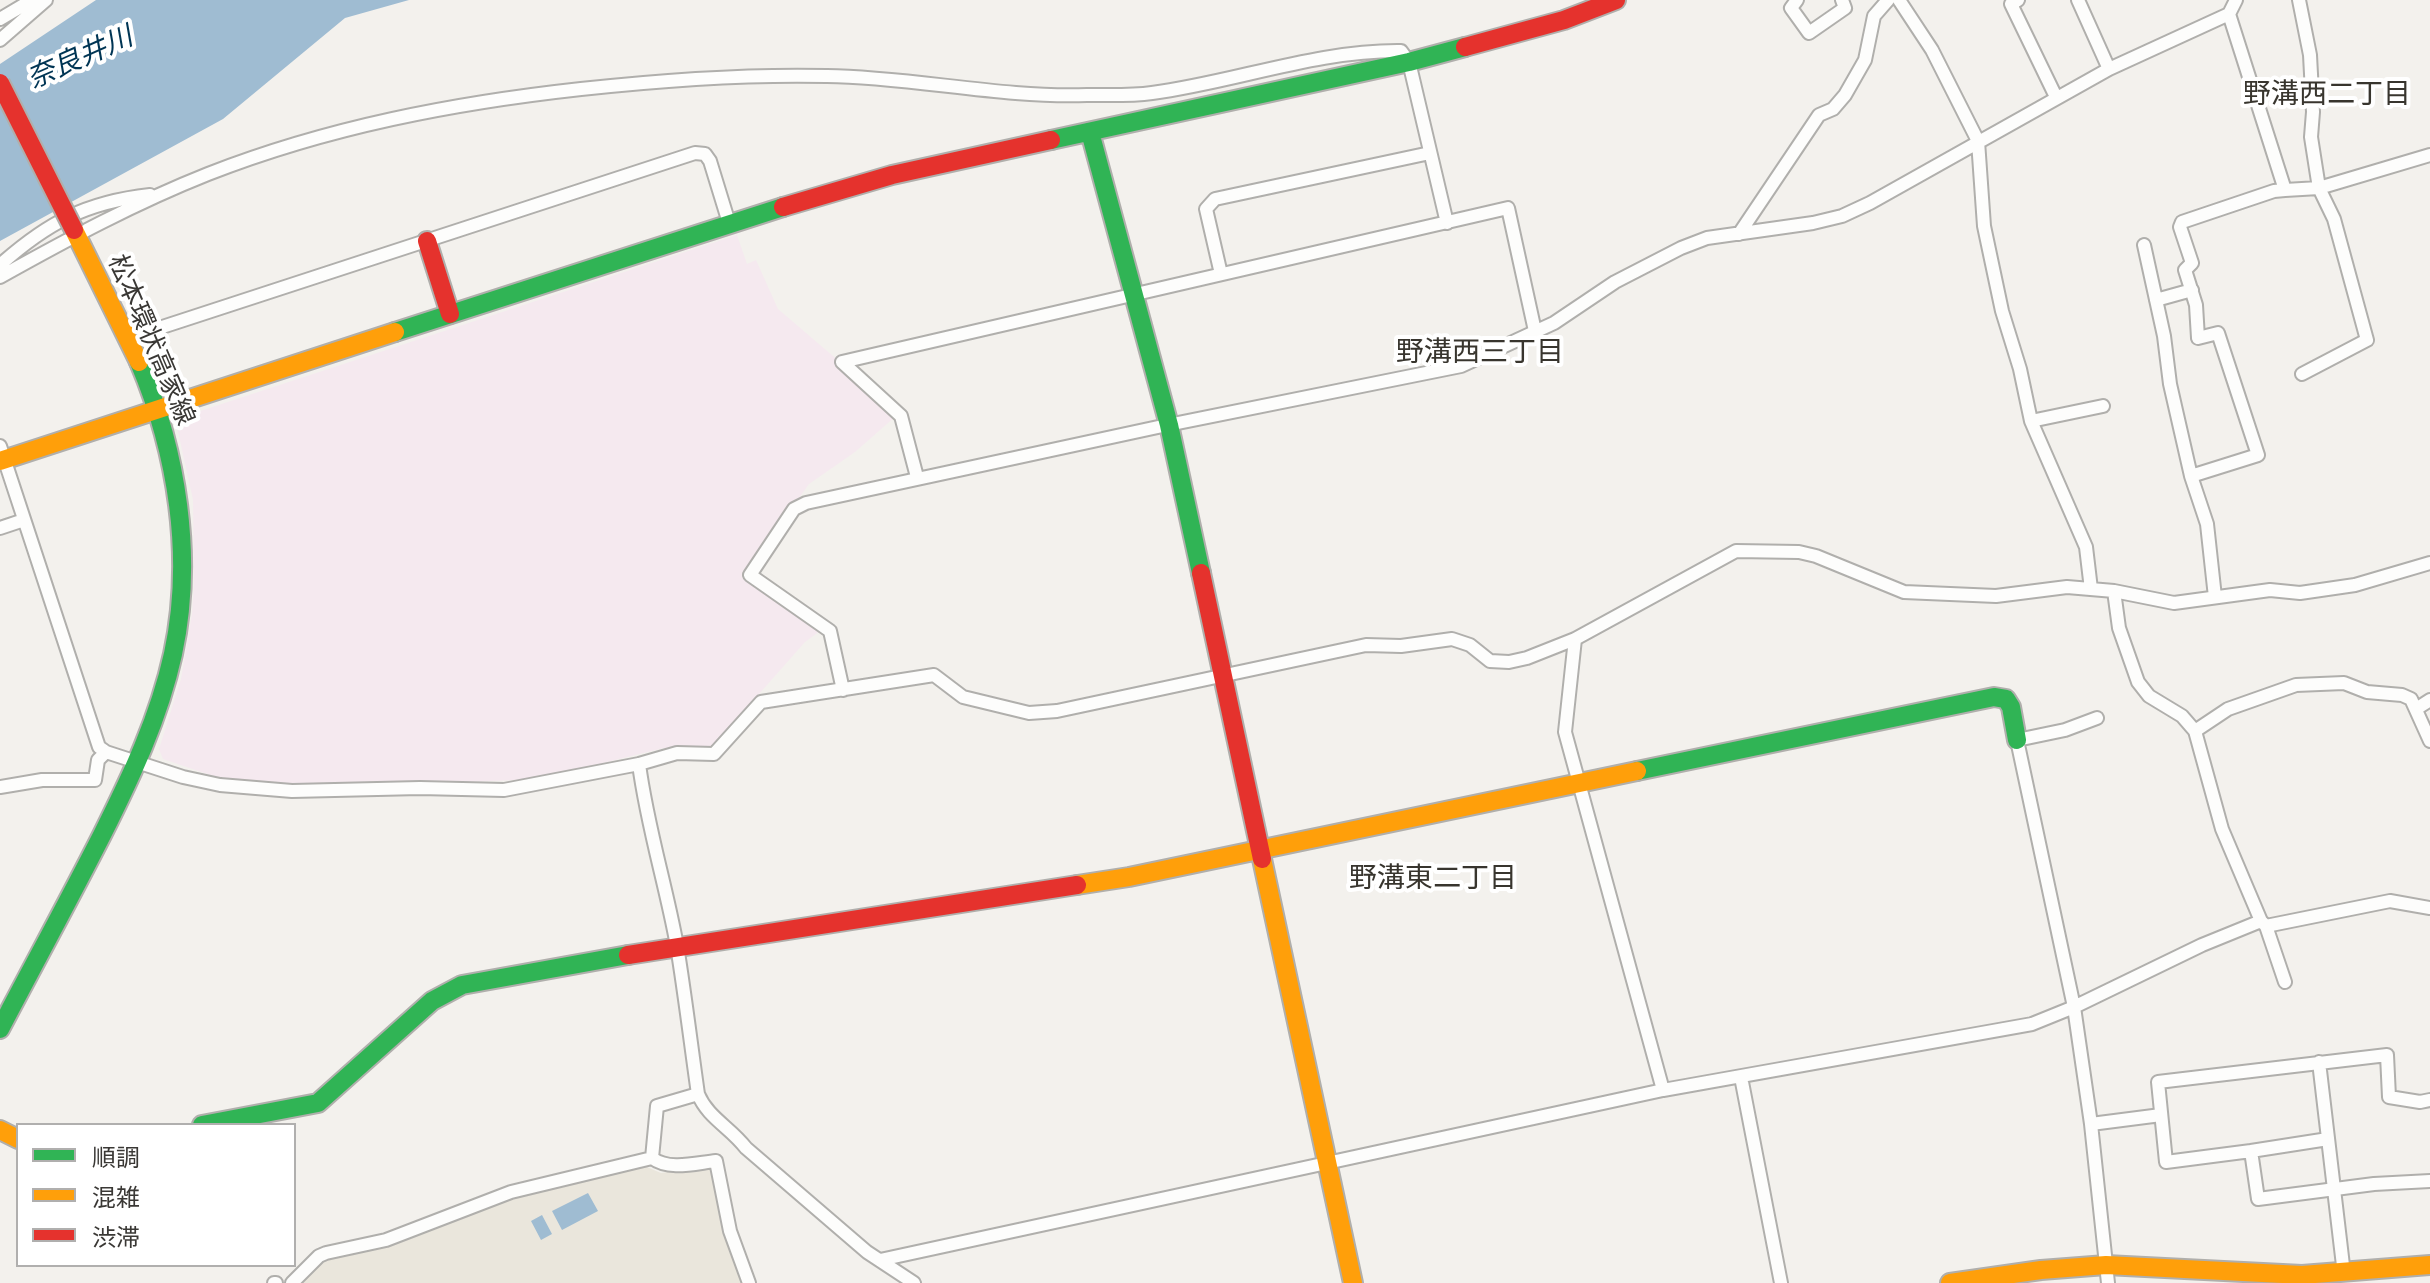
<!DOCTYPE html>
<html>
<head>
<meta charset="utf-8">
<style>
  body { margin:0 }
  #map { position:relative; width:2430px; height:1283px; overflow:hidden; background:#f3f1ed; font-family:Quicksand,"Noto Sans JP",sans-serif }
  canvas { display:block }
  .legend { position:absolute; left:16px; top:1123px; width:280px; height:144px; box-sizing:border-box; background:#fff; border:2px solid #b0afae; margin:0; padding:10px 14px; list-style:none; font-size:24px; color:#3a3835 }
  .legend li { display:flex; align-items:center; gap:16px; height:40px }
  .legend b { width:40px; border:2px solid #b0afae }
</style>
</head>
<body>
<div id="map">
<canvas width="2430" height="1283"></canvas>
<ul class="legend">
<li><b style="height:10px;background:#30b455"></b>順調</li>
<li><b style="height:10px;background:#ff9f0a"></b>混雑</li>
<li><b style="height:10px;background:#e5322d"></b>渋滞</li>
</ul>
</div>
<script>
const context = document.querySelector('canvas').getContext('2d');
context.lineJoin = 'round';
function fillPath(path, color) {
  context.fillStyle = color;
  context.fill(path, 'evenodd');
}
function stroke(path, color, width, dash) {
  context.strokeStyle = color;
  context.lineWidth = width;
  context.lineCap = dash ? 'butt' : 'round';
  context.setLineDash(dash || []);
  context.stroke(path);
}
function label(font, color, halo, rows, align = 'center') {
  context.font = font + ' Quicksand,"Noto Sans JP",sans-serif';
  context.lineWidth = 8;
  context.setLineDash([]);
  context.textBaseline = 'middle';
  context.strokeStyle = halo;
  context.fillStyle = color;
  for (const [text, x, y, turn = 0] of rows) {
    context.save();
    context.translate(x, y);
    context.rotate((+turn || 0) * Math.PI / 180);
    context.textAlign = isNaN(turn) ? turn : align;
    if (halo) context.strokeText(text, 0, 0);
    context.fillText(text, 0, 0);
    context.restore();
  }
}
const commercial = new Path2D(`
  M737,235l10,29 9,-4 22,49 55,47 63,60 -41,36 -46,32 -67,94 18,8 60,45 -15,11 -92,104 -49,2 -126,31 -115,5 -45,-3 -79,5 -78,-5 -2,-3 -56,-19 -4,-10 22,-70 11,-65 2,-31 -1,-83 -16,-73 5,-10z`);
const built = new Path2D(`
  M642,1165l19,8 46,-7 6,4 32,113h-448l28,-26 188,-61z`);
const water = new Path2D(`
  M96,0h313l-64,18 -122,101 -223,122v-177z
  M588,1193l10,18 -36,19 -10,-19z
  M542,1215l10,19 -11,6 -10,-19z`);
const street = new Path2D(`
  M1797,0l-6,8 18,25 36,-25 -3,-8
  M1899,0l33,50 46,91 6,85 18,85 18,58 11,52 55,126 5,42
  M2018,0l-7,4 45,93
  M2078,0l31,69
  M2229,14l56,176 34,-2 -8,-51 2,-25 -3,-57 -11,-55
  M0,19l32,-19
  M0,40l46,-40
  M1739,234l80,-119 14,-6 12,-14 20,-35 9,-44 14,-16
  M2144,245l20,91 6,48 21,92
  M0,265c47,-42 86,-63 150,-70
  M1221,274l-15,-65 9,-10 215,-46
  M0,277c68,-38 135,-74 208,-103 120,-47 246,-71 373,-85 82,-9 163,-15 246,-13 86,1 173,22 260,19 21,0 44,1 65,-2 83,-11 165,-43 249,-42l8,11 38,161
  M2156,300l36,-10
  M150,331l545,-178 10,1 5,7 19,62
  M842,362l666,-154 27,123
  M842,362l59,54 16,61
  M2302,374l65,-34 -33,-121 -15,-31 111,-33
  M2031,421l72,-15
  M0,446l99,301 7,5 77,25 37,8 72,6 128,-3 84,2 135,-26 38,-11 37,1 47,-52 173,-27 29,22 66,16 28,-2 309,-66 35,1 51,-7 18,6 20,16 19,1 18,-4 48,-19 161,-88 63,1 17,4 88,36 92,4 71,-9 47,4 60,12 96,-13 30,3 55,-8 75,-22
  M0,528l24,-8
  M2114,591l5,37 19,54 11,14 33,20 13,15 27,98 39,92
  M2215,597l-8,-73 -16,-48 67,-21 -40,-122 -20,5 -2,-33 -11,-35 7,-7 -12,-36 2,-5 92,-31 11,-1
  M1575,639l-10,93 98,358
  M843,690l-13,-59 -80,-56 44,-66 12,-6 352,-76 303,-61 93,-43 61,-41 66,-34 26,-10 106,-15 29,-7 28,-13 239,-134 120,-55 7,-14
  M2416,709l14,-9
  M2097,718l-32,12 -48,10 57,267 17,117 17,159
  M2195,731l33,-22 68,-24 48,-2 23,9 35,3 9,4 19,42
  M639,764c8,62 27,121 38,182 8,49 14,99 21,148 10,24 32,33 48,54l121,104 47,31
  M0,787l42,-7h53l3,-20 8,-8
  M2266,926l19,56
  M2319,1062l25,212
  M1741,1077l40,206
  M2430,1100l-10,2 -31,-5 -2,-42 -229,27 8,80 85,-11 7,48 116,-15 56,-3
  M2091,1124l70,-9
  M2251,1151l77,-12
  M652,1158l5,-52 41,-12
  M880,1260l783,-170 369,-66 42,-17 128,-62 59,-24 5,5 124,-25 40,7
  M274,1283h2
  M292,1283l27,-27 7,-3 60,-13 125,-48 141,-34c17,13 44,5 64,3l14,70 19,52`);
const fast = new Path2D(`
  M1090,132l79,293 32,148
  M1051,140l358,-78 56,-15
  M395,332l388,-125
  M1637,771l357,-74 12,2 5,8 6,33
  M0,1029c34,-65 69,-129 102,-194 29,-58 57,-117 71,-181 21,-97 4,-202 -34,-292
  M202,1125l116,-22 114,-102 30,-16 166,-30`);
const slow = new Path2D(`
  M74,230l65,132
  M0,461l395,-129
  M1262,859l91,424
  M1077,885l52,-8 508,-106
  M0,1130l18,9
  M1950,1283l91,-13 65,-5 196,10 128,-10`);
const jam = new Path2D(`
  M1465,47l99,-27 52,-20
  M783,207l109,-32 159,-35
  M427,241l23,73
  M1201,573l61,286
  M628,955l449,-70`);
const jamBridge = new Path2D(`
  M0,83l74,147`);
const streetNames = [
  ["松本環状高家線",151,340,67]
];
const waterNames = [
  ["奈良井川",80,58,-24]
];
const neighbourhoodNames = [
  ["野溝西二丁目",2327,95],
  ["野溝西三丁目",1480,353],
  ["野溝東二丁目",1433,879]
];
fillPath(commercial, '#f5e9ef');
fillPath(built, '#eae6dc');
fillPath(water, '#9fbcd2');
stroke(street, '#b0afac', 16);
stroke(fast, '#b0afac', 22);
stroke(slow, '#b0afac', 22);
stroke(jam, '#b0afac', 22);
stroke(street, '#fdfdfc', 12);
stroke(fast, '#30b455', 18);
stroke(slow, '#ff9f0a', 18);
stroke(jam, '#e5322d', 18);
stroke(jamBridge, '#b0afac', 22, []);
stroke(jamBridge, '#e5322d', 18);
label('26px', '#3a3835', '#fff', streetNames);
label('italic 28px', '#003554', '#fff', waterNames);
label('28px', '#38352e', '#fff', neighbourhoodNames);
</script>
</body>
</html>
